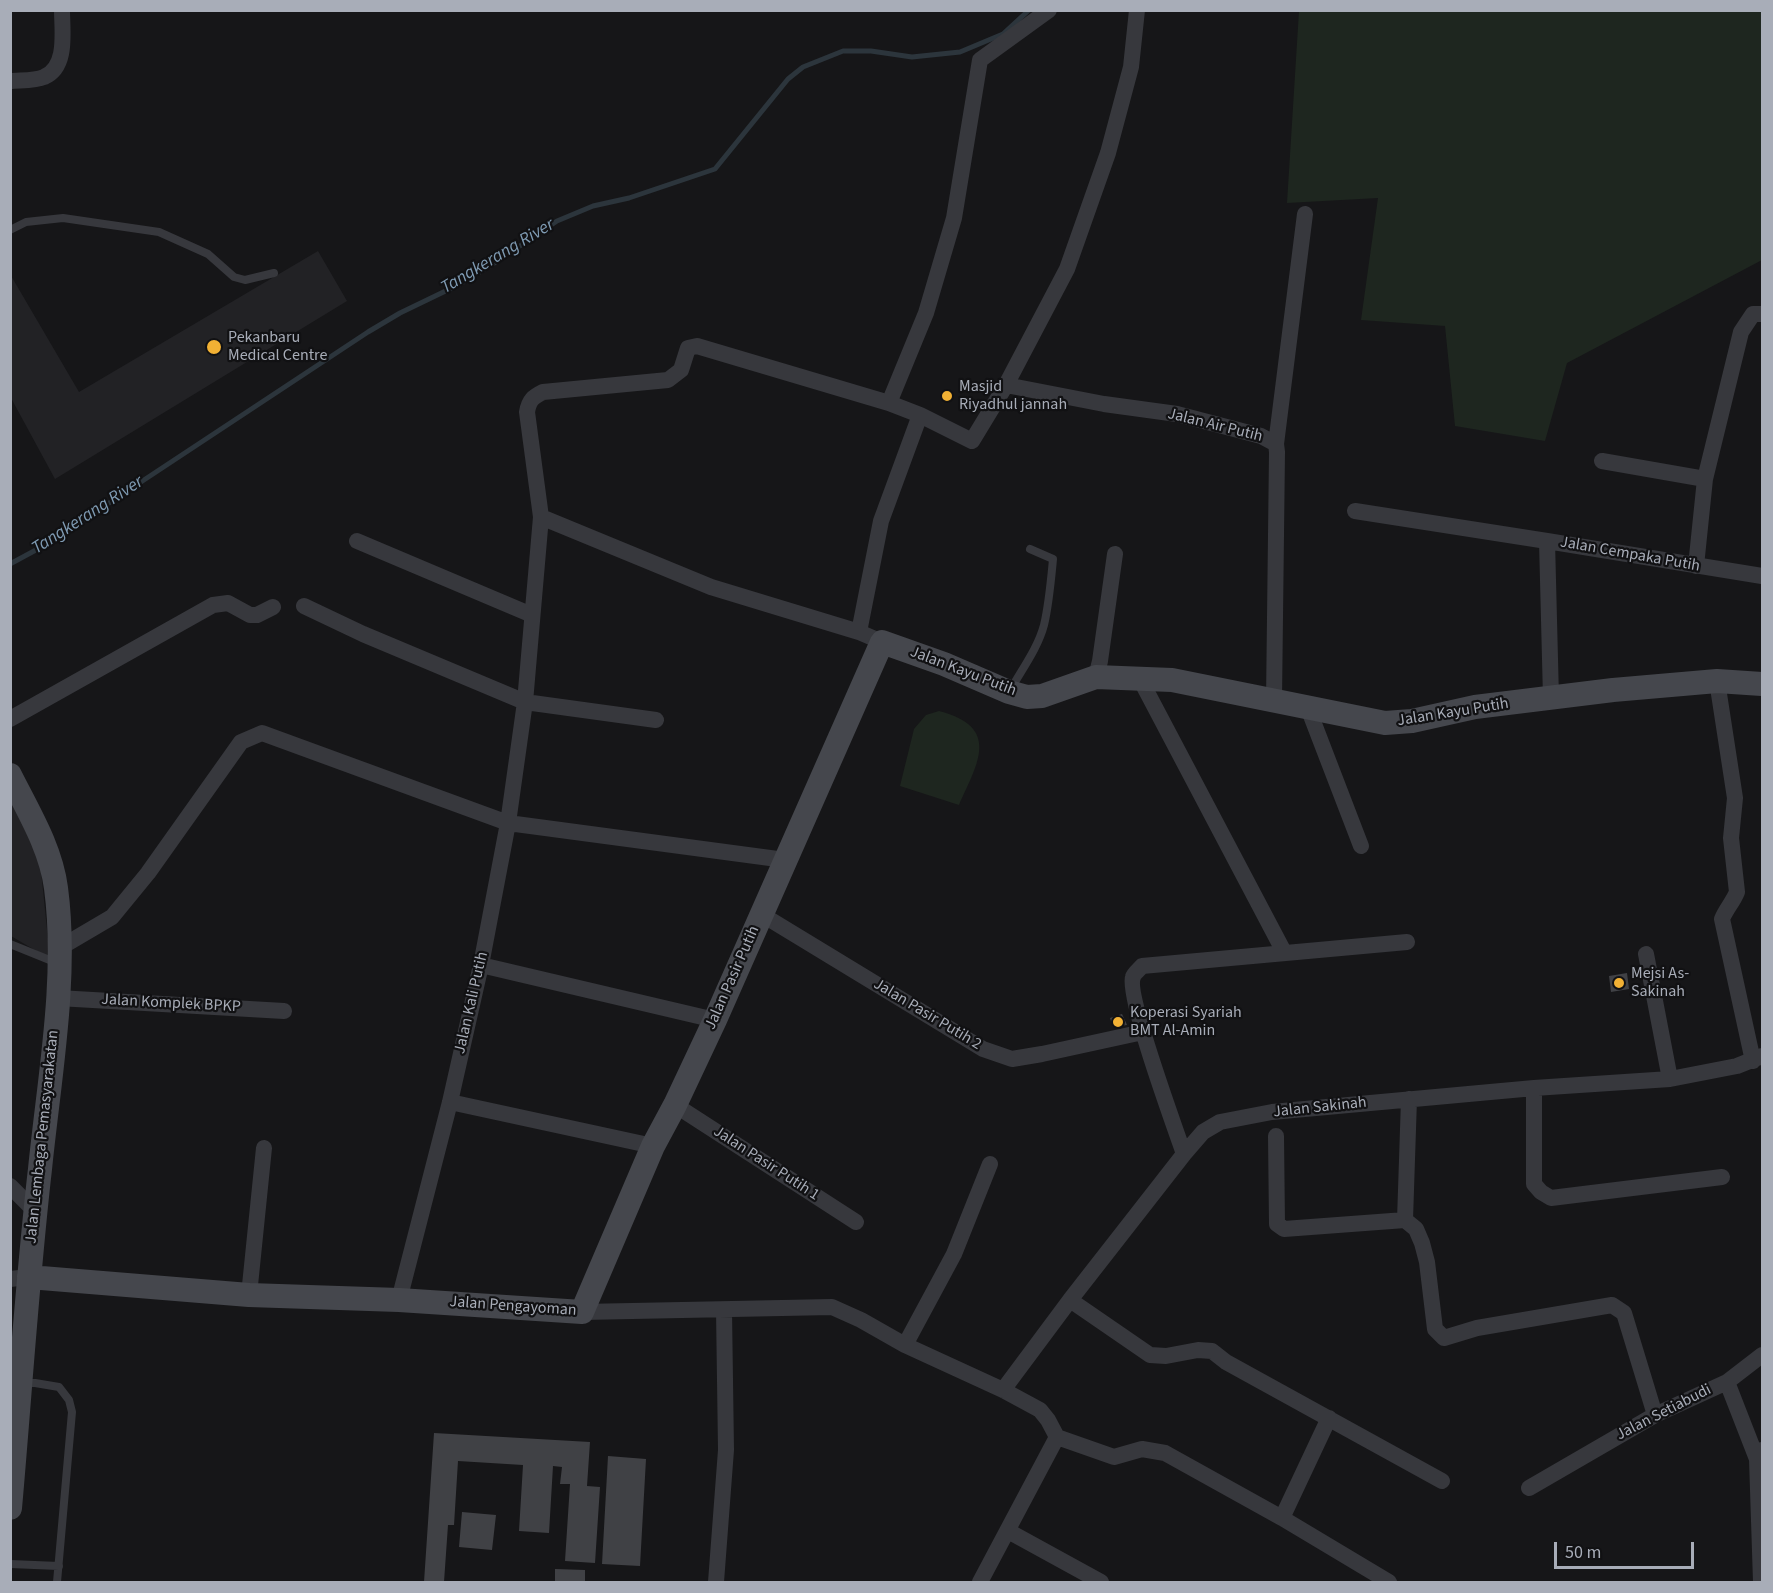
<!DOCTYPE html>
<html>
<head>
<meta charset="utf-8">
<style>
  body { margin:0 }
  #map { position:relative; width:1773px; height:1593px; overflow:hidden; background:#161618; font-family:"Source Sans 3",sans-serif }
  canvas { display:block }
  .frame { position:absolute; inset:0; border:12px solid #a8adb8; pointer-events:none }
  .scale { position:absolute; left:1554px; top:1542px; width:140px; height:27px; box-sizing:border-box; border:3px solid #a8adb8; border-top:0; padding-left:8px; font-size:18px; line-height:21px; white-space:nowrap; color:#a8adb8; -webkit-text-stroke:4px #111113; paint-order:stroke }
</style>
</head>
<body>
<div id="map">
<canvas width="1773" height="1593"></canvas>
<div class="frame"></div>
<div class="scale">50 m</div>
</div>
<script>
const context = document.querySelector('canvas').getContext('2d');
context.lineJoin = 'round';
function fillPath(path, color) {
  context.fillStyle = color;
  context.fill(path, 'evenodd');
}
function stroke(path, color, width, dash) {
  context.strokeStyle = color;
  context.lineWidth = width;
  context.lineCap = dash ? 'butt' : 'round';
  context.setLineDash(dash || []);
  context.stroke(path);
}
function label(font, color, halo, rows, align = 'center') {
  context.font = font + ' "Source Sans 3",sans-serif';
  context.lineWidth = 4.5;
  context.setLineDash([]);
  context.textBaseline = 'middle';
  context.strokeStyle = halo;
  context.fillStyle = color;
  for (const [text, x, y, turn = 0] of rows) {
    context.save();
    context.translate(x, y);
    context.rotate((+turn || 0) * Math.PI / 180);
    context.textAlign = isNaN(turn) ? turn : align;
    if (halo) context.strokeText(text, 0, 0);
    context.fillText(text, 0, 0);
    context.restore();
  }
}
const built = new Path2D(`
  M318,251l29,50 -292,178 -44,-81 -1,-124 69,118z
  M10,796l29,55 11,108 -39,-23z`);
const green = new Path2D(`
  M1299,11h463v249l-195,103 -22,78 -90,-15 -10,-100 -84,-6 17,-122 -91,5z
  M939,711c62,16 39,52 20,94l-59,-19 14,-57 12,-14z`);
const stream = new Path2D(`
  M10,564l37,-20 321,-212 32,-19 58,-28 41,-25 58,-39 36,-15 36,-8 86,-29 73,-90 15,-12 40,-16h28l41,6 48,-5 43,-18 26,-24`);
const building = new Path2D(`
  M1627,973l2,16 -18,3 -2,-16z
  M1122,1014l5,11 -14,2 -3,-9z
  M434,1433l156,9 -3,44 13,1 -5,76 -30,-2 5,-77h-10l2,-17 -9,-1 -4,67 -30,-2 4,-66 -65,-4 -4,64h-6l-4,57h-20z
  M608,1456l38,3 -6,107 -38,-2z
  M462,1512l34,3 -4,35 -33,-3z
  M555,1569l30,1v12h-30z`);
const lane = new Path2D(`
  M10,230l16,-8 37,-4 96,14 49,22 26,23 11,3 29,-7
  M1011,689c11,-20 27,-41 33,-64 5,-21 7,-45 9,-66l-23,-10
  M10,944l47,19
  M21,1383h14l24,4 10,13 3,12 -15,170
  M10,1564l49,2`);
const street = new Path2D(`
  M10,81c11,-1 25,0 34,-4 24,-10 18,-46 18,-67
  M1006,385l98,19 73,10 84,22 15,8 1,8 -3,248
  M889,403l37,-90 28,-95 26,-158 69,-50
  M1276,444l29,-230
  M1602,461l103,18
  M1355,511l192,30
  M541,517l170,70 148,45 23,10
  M357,541l175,74
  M1696,566l9,-87 36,-147 12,-18h9
  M304,606l59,28 162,68 131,18
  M859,632l22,-111 39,-106
  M1096,677l4,-16 15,-107
  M1139,677l145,275
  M1717,681l18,117 -4,40 6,54c-4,10 -11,17 -15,27l31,142
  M1551,698l-4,-157 215,35
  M1308,708l53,138
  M10,719l203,-114 15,-2 22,12h7l16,-8
  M761,914l222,135 29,10 30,-5 101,-22
  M61,947l51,-30 36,-44 93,-131 21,-9 246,90 277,37
  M1646,954l24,125
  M481,965l234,55
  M58,998l226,13
  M1534,1088v96l7,8 10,6 171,-21
  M450,1102l203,44
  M675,1105l181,117
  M1276,1136l1,88 7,5 121,-9 11,9 6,14 5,19 8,67 9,9 33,-10 135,-23 12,8 31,102
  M1184,1154c-9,-26 -58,-160 -51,-177 1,-4 7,-8 9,-11l265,-24
  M10,1186l25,25
  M1405,1220l4,-121
  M10,1279l19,-2
  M249,1295l15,-147
  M399,1300l51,-198 31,-137 27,-142 17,-121 16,-185 -14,-105c2,-12 6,-15 16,-20l125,-12 13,-10 7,-22 9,-2 192,57 31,12 52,26 34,-56 61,-116 41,-116 23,-86 6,-57
  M1070,1300l80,55 16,1 32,-6 14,1 14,11 216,119
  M582,1312l250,-5 29,13 44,25 98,45 37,20 8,10 9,17 -77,145
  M905,1345l49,-91 36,-90
  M1727,1382l35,-27
  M1003,1390l67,-90 114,-146 19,-22 17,-10 52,-10 262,-24 136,-9 67,-13 25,-10
  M1057,1437l57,20 28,-8 23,4 117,65 107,64
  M1529,1488l126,-73 72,-33 30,77
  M1282,1518l47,-100
  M1008,1531l93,51
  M716,1582l10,-132 -2,-140
  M1761,1582l-4,-123 5,-9`);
const secondary = new Path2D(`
  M10,775c18,36 41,73 46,113 12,90 -7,191 -16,281 -13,113 -20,226 -30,339
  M29,1277l220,18 150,5 183,12 71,-166 22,-41 40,-85 167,-378 62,22 65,28 18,5 15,-1 54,-19 76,3 213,43 27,-2 63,-14 138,-17 104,-9 45,3`);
const markers = [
  [214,347,8,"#f2b134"],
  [947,396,6,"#f2b134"],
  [1619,983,6,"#f2b134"],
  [1118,1022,6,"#f2b134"]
];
const poiNames = [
  ["Pekanbaru",228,338],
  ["Medical Centre",228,356],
  ["Masjid",959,387],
  ["Riyadhul jannah",959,405],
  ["Mejsi As-",1631,974],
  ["Sakinah",1631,992],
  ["Koperasi Syariah",1130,1013],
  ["BMT Al-Amin",1130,1031]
];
const streetNames = [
  ["Jalan Air Putih",1215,426,14],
  ["Jalan Cempaka Putih",1630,555,10],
  ["Jalan Kayu Putih",963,672,21],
  ["Jalan Kayu Putih",1453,713,-9],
  ["Jalan Pasir Putih",733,978,-66],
  ["Jalan Kali Putih",472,1003,-77],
  ["Jalan Komplek BPKP",171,1004,3],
  ["Jalan Pasir Putih 2",927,1015,31],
  ["Jalan Sakinah",1320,1108,-6],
  ["Jalan Lembaga Pemasyarakatan",43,1137,-84],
  ["Jalan Pasir Putih 1",766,1164,33],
  ["Jalan Pengayoman",513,1307,4],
  ["Jalan Setiabudi",1664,1413,-27]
];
const waterNames = [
  ["Tangkerang River",498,257,-31],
  ["Tangkerang River",88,516,-33]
];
fillPath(built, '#222225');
fillPath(green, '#1e261f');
stroke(stream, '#2c353c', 5);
fillPath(building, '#404145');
stroke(lane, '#37383d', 8);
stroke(street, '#37383d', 16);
stroke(secondary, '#45474d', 24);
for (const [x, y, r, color] of markers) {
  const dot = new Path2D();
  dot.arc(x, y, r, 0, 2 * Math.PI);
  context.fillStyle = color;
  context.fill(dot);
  stroke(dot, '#111113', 2);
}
label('16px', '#a8adb8', '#111113', poiNames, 'left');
label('16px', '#a8adb8', '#111113', streetNames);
label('italic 18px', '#7f9bb3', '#111113', waterNames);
</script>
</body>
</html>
